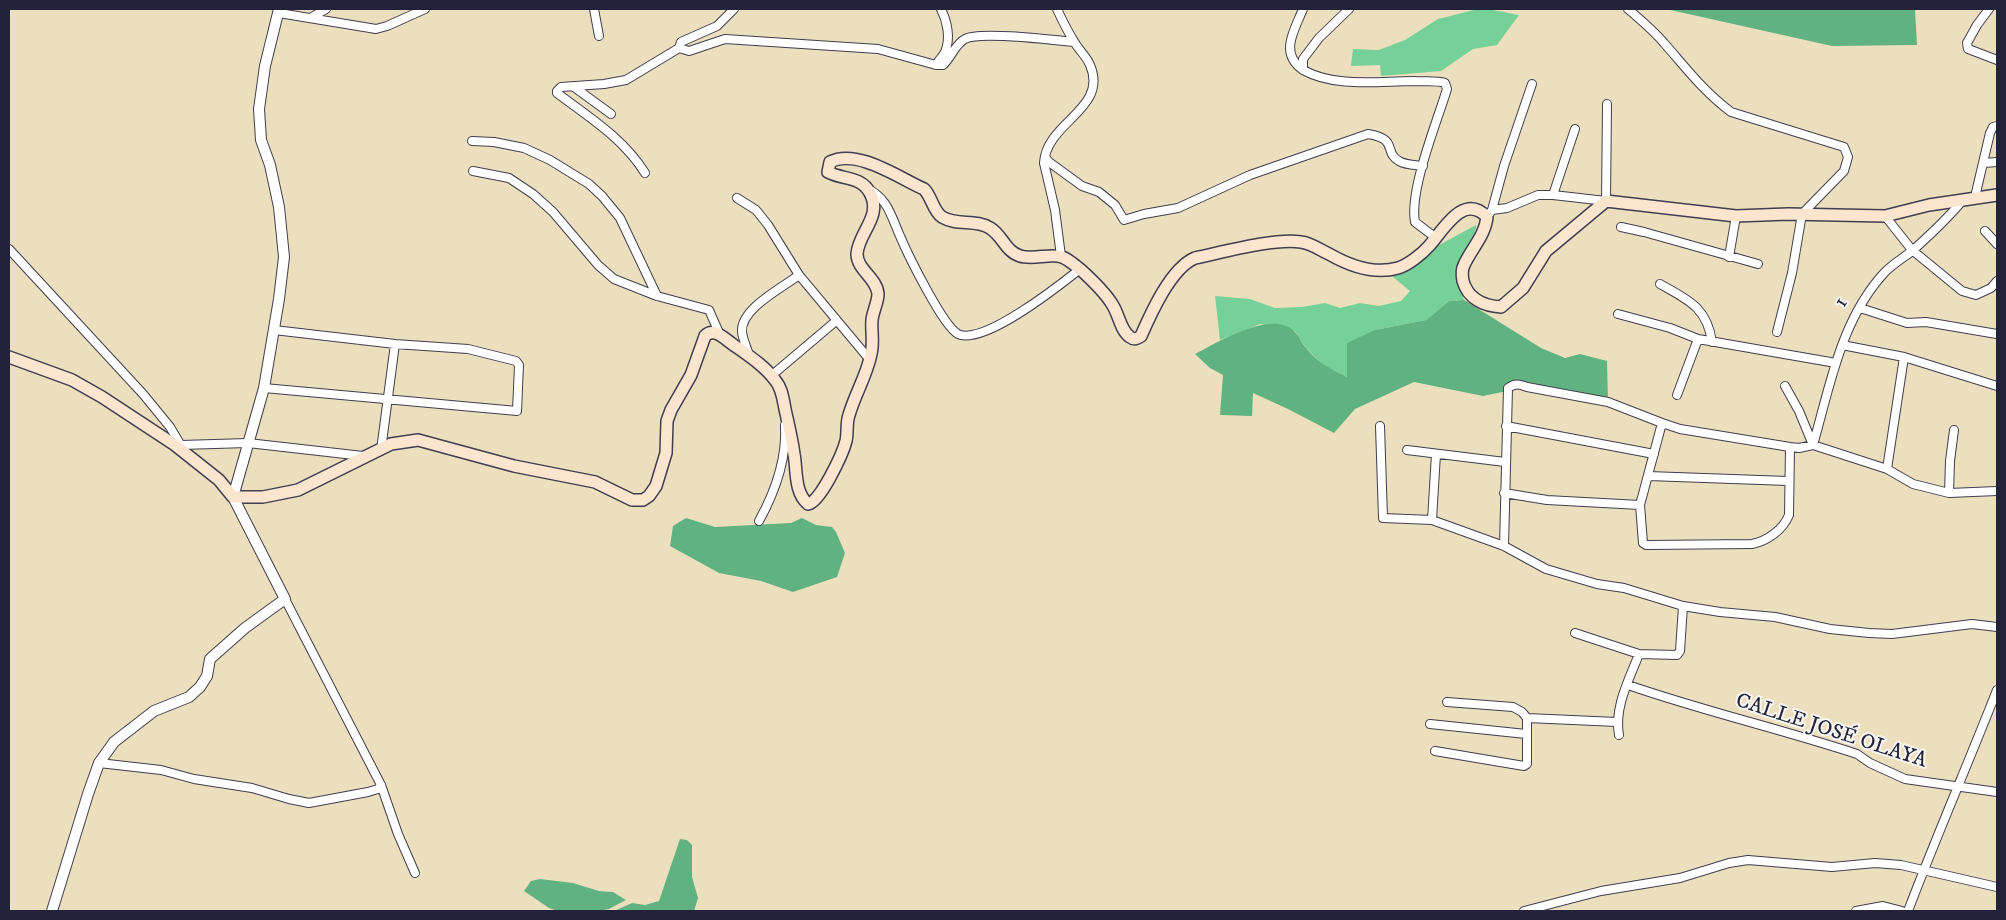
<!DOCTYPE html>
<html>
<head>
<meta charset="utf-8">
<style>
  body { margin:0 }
  #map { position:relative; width:2006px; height:920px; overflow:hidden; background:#ecdfbe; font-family:"IM FELL DW Pica",serif }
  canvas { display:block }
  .frame { position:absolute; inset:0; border:10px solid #22223b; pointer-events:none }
</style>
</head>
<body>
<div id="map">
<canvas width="2006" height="920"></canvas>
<div class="frame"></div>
</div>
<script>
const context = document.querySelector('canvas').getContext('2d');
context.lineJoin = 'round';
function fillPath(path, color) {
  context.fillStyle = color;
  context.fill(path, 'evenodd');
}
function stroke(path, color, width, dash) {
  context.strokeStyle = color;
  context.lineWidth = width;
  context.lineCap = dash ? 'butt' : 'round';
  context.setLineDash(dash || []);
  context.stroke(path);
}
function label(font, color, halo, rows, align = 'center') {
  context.font = font + ' "IM FELL DW Pica",serif';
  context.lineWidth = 4;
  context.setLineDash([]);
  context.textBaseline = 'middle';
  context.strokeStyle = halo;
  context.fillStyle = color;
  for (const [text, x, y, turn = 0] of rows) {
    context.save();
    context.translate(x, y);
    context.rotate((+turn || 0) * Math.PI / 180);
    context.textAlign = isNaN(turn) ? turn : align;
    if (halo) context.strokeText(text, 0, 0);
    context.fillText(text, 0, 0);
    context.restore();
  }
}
const green = new Path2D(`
  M1478,9h10l31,6 -22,30 -24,4 -32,22 -60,5 -1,-11 -29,1 2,-17 26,1 26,-10 33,-21z
  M1476,225l-1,12 -17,42 6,21 -15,1 -23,19 -51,10 -28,47 -23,-11 -18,-18 -11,-17 -35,-7 -40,16 -5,-44 35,3 25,9 27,-1 23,-4 15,5 20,-5 19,3 22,-5 9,-10 -22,-18 24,-5 27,-23z`);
const forest = new Path2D(`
  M1666,9h249l2,36 -85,1z
  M1464,300l77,48 24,10 15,-4 27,7 1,41 -81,-15 -44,9 -69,-14 -59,27 -21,24 -46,-24 -35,-16 -1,23 -32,-1 3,-40 -13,-7 -15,-14c23,-12 78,-46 100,-22 5,5 7,12 11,16 12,15 25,21 41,29v-34l28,-13 51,-10 23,-19z
  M686,518l29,9 76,-4 11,-5 14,7 16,2 4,5 9,21 -8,24 -44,15 -32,-11 -42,-8 -49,-27 3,-20z
  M680,839l7,1 5,5v32l6,21 -4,13h-80l18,-8 13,2 14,-4z
  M540,879l33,4 26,8 14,1 13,8 -17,9 -11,2h-40l-9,-3 -25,-17 7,-10z`);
const minor = new Path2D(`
  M594,9l5,27
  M734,9l-17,17 -36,16 -2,6 10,3 36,-12 153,10 58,16c2,-4 7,-9 9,-13 6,-14 2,-31 -4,-43
  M1057,9c5,11 11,23 18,34 4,7 12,14 15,22 19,44 -44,57 -46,98l11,47 6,46
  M1303,9c-9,22 -24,44 0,61
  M1349,9l-30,29 -16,21v11c33,18 75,11 111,11 10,1 22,-1 31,2l2,6c-10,33 -38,101 -32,133l21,16
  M1628,9c13,11 26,22 36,34 22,25 40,49 67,69l113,35 4,10 -4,14 -42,43 -10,59 -15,59
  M1989,9l-12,16 -10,18 1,6 3,1 26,10
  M279,13l97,16 11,-3 38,-17
  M312,17l14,-8
  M936,65h7c8,-7 12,-21 22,-26 14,-8 89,1 109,3
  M574,87l37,27
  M472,141l22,1 30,6 26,12 39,24 13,12 18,22 37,78
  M1045,157l4,5 33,24 17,6 16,13 9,15 20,-6 34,-6 72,-33 118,-41c31,5 15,18 31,27 6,4 17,4 24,5
  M1984,163l13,-1
  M473,171l36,7 24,16 20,18 45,53 16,14 43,17 52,14 11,25
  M645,173c-22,-35 -55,-55 -88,-80v-2l4,-4 43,-3 22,-4 53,-32
  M866,188c22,10 25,28 34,48 8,19 43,90 58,98 25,12 102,-49 122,-65
  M1553,195l22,-66
  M1975,197l15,-64 3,-6 4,-1
  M737,198l19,12 12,15 31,50 71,85
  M1492,210l15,-2 31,-13h15l53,6 1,-97
  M1490,213l2,-3 12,-44 28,-82
  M1885,216l27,34 50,41 14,4 15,-7 6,-7
  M1621,227l23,5 114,32
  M1985,231l12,13
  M9,249l134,145 27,33 12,20
  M1729,257l7,-41
  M1660,284c28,16 47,23 52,58
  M1860,308l47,15 19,-1 71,12
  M1618,314l52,14 28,11 138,24
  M1842,345l62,12 93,29
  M749,355c-2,-7 -6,-15 -7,-23 -2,-23 40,-44 57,-57
  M771,376l65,-55
  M1785,386l14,25 14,34
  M264,388l253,23 2,-46 -3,-4 -48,-12 -73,-5 -121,-14
  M1677,395l21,-56
  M1380,426l3,92 49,2 72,26 42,23 51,15 27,4 59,18 37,6 55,5 55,12 39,4 23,1 80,-10 25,3
  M1506,426l148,28
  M181,445l67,-2 115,13
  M1813,445c17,-59 28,-126 72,-173 8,-8 18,-14 27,-21 18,-16 36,-33 51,-51
  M1790,447l-1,68c-6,15 -22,26 -37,29l-106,1 -3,-2 -3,-38 22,-82 18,6 110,18 9,1 14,-3 74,24 26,15 36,9 48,-2
  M381,450l14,-106
  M1407,450l98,12
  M1887,469l17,-112
  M1648,476l140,5
  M1504,493l43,7 93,5
  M1949,493l1,-32 4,-31
  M1432,520l4,-66
  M759,521c16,-29 28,-63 26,-96
  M1504,546l4,-158c7,-5 11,-4 19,-1l81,15 54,21
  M285,599l96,186 17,49 17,39
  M1575,633l64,21
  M1628,685c75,26 153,44 229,69l13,9 35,16 92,13
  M1447,702l66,5 9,5 5,6
  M1430,724l96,10
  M1619,735c-5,-28 10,-55 20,-81l38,1 3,-4 3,-45
  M1435,751l89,15 3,-2v-46l90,4
  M99,763l62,7 33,9 58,9 37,11 20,4 59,-11 10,-3 3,-4
  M1524,911l77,-20 79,-13 49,-15 19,-3 84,7 43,-4 26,2 96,22
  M1856,911l27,-5 19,5
  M1908,911c28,-74 60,-147 89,-221`);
const tertiary = new Path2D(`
  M52,911l36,-117 11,-31 15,-21 40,-31 35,-14 11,-10 7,-11 3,-17 35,-31 40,-29 -52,-102 31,-109 15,-89 5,-42 -5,-50 -9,-42 -9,-25 -2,-31 6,-43 14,-57`);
const secondary = new Path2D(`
  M9,357l63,23 30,17 73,48 44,35 14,17h30l35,-7 93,-46 27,-4 96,26 81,16 37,18h11l6,-4 7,-10 10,-33 1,-32 4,-11 20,-35 14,-39c8,-9 19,2 26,7 15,11 33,22 44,37 7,8 8,19 10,29 3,14 7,30 9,45 3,16 0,38 14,50 12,-1 35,-51 38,-63 2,-9 0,-18 3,-26 6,-21 18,-40 22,-61 3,-12 0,-23 1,-34 1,-9 6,-18 6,-26 -1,-16 -21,-24 -21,-40 1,-21 26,-38 13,-61 -9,-17 -27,-13 -42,-21l2,-10c27,-14 69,16 94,27 8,8 9,22 18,28 15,9 34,2 48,11 13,8 15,23 30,28 13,4 31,-3 42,1 6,2 14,9 19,13 11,10 23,21 31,34 7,10 8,26 18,33 4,3 7,2 11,-1 10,-23 30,-68 54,-78 29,-6 79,-20 106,-16 10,1 19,8 28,12 21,12 45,21 69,14 10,-3 24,-14 31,-22 14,-15 34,-54 58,-29 -2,19 -16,32 -23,48 -2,4 -2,11 -1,16 5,18 21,25 38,26l22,-19 23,-37 60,-50 130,15 52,-2 97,2 44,-11 68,-10`);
const streetNames = [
  ["1",1842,303,-60],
  ["CALLE JOSÉ OLAYA",1831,732,18]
];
fillPath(green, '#76d198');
fillPath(forest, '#60b380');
stroke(minor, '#403e4f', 10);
stroke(tertiary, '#403e4f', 12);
stroke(secondary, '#403e4f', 14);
stroke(minor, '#fff', 8);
stroke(tertiary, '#fff', 10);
stroke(secondary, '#fbe5cf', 11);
label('21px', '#22223b', '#f6f6f2', streetNames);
</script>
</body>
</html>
